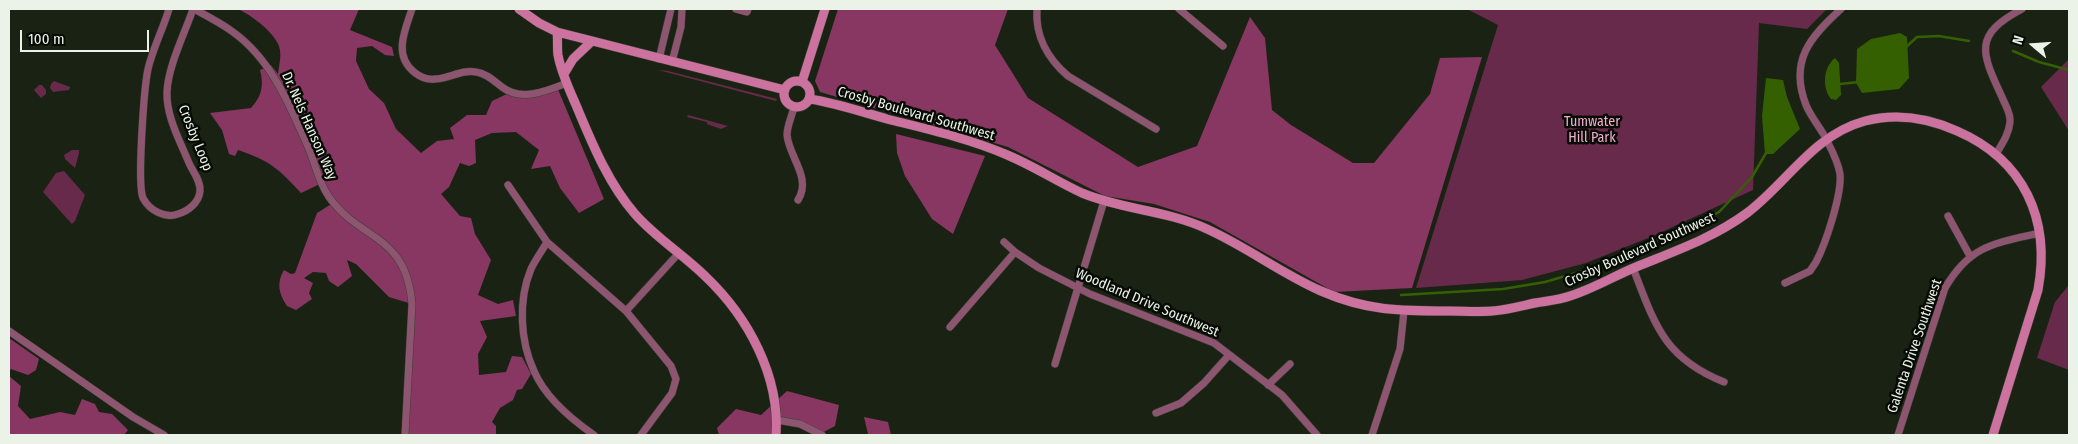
<!DOCTYPE html>
<html>
<head>
<meta charset="utf-8">
<style>
  body { margin:0 }
  #map { position:relative; width:2078px; height:444px; overflow:hidden; background:#1a2313; font-family:"Fira Sans Condensed",sans-serif }
  canvas { display:block }
  .frame { position:absolute; inset:0; border:10px solid #ebf2e7; pointer-events:none }
  .north { position:absolute; left:2008px; top:20px; width:50px; height:50px; -webkit-text-stroke:4px #070b05; paint-order:stroke; rotate:288deg; font-size:14px; font-weight:700; line-height:20px; text-align:center; color:#ebf2e7 }
  .north::after { content:''; display:block; margin:auto; width:18px; height:22px; background:#ebf2e7; clip-path:polygon(50% 0,100% 100%,50% 72%,0 100%) }
  .scale { position:absolute; left:20px; top:30px; width:129px; height:22px; box-sizing:border-box; border:2px solid #ebf2e7; border-top:0; padding-left:6px; font-size:15px; line-height:18px; white-space:nowrap; color:#ebf2e7; -webkit-text-stroke:4px #070b05; paint-order:stroke }
</style>
</head>
<body>
<div id="map">
<canvas width="2078" height="444"></canvas>
<div class="frame"></div>
<div class="north">N</div>
<div class="scale">100 m</div>
</div>
<script>
const context = document.querySelector('canvas').getContext('2d');
context.lineJoin = 'round';
function fillPath(path, color) {
  context.fillStyle = color;
  context.fill(path, 'evenodd');
}
function stroke(path, color, width, dash) {
  context.strokeStyle = color;
  context.lineWidth = width;
  context.lineCap = dash ? 'butt' : 'round';
  context.setLineDash(dash || []);
  context.stroke(path);
}
function label(font, color, halo, rows, align = 'center') {
  context.font = font + ' "Fira Sans Condensed",sans-serif';
  context.lineWidth = 5;
  context.setLineDash([]);
  context.textBaseline = 'middle';
  context.strokeStyle = halo;
  context.fillStyle = color;
  for (const [text, x, y, turn = 0] of rows) {
    context.save();
    context.translate(x, y);
    context.rotate((+turn || 0) * Math.PI / 180);
    context.textAlign = isNaN(turn) ? turn : align;
    if (halo) context.strokeText(text, 0, 0);
    context.fillText(text, 0, 0);
    context.restore();
  }
}
const green = new Path2D(`
  M1467,9h360l-20,20 -48,-6 -6,167 -100,46 -67,27 -64,17 -106,8 82,-263z
  M2069,59v72l-28,-44z
  M658,70l10,1 109,28 -1,2z
  M54,81l16,6 -1,3 -16,2 -3,-4 1,-4z
  M39,85h3l4,5v4l-5,4 -7,-8z
  M688,115l40,11 -7,3 -14,-5v-2l-20,-5z
  M72,150h7v3l-4,15 -10,-9 -1,-4z
  M64,171l21,24 -10,26 -3,3 -29,-32 13,-19z
  M2069,285v85l-32,-12 18,-56z`);
const forest = new Path2D(`
  M238,9h121l-9,21 42,17 2,9 -9,-1 -13,-9 -15,2 -1,13 13,28 15,14 12,26 25,24 16,-12 17,-2 -4,-11 17,-13h19l6,-14 17,-8 11,3 37,-9 47,112 -25,14 -19,-25 -10,-22 -19,3 8,-19 -23,-18 -24,1 -17,7 1,23 -7,3 -9,-3 -11,24 -8,7 19,22 11,2 4,16 16,26 -13,35 20,9 15,-4 3,16 -36,5 7,16 -9,17 1,21 27,-3 6,-16 10,1 9,17 -9,15 -5,1 -4,10 -13,8 -8,14 4,4v9h-91l7,-131 -23,-7 -33,-33 -9,-4 5,16 -14,11 -9,-6 -3,-8 -13,-1 -9,6 9,5 -4,10 3,6 -16,11 -9,-4c-8,-12 -11,-23 -3,-36l7,4 4,-1 22,-60 16,-10 -13,-19 -19,9c-23,-25 -31,-32 -63,-43l-3,6 -6,-2 -7,-24 -12,-17 41,-5c11,-12 13,-23 9,-38l11,-5 7,9c1,-9 4,-19 1,-28 -5,-14 -28,-31 -41,-37z
  M838,9h170l-13,36 33,53 110,69 59,-21 53,-129 15,21 7,72 19,15 62,38h21l56,-69 10,-36 42,-1 -70,231 -78,4 -124,-70 -56,-18 -49,-8 -97,-49 -188,-55 -5,-11z
  M896,134l89,22 -32,78 -21,-15 -27,-43 -8,-23z
  M9,338l30,21 -3,11 -8,5 -17,-6 -2,3z
  M9,376l12,10 -3,20 12,13 30,-7 15,3 7,-16 13,5 4,8 13,2 16,16 -4,5h-115z
  M787,391l52,14 -4,21 -15,8 -43,-13 -1,14h-57l-2,-7 19,-19 25,6z
  M864,417l24,5 3,13h-25l2,-1z`);
const water = new Path2D(`
  M1900,33l7,4 2,41 -10,11 -37,4 -6,-10 1,-34 14,-10z
  M1835,58l4,5 2,32 -5,5 -5,-1c-9,-11 -8,-32 4,-41z
  M1766,78l17,2 4,17 13,32 -27,25h-8l-3,-38z`);
const stream = new Path2D(`
  M1905,48l12,-11 22,-1 30,5
  M2013,51l26,11 30,8
  M1840,84l19,-2
  M1401,295l102,-6 42,-7 41,-12 110,-46 23,-12 33,-35 14,-24`);
const street = new Path2D(`
  M169,9c-6,20 -16,39 -21,60 -4,19 -11,115 -5,129 6,12 22,21 35,16 10,-3 21,-11 22,-23 1,-10 -7,-19 -11,-28 -9,-22 -23,-47 -22,-71 1,-26 18,-59 26,-83
  M194,9c13,7 27,14 39,23 39,28 57,74 76,117 7,17 9,32 20,48 32,45 77,36 83,107l-7,131
  M412,9c-7,21 -19,46 2,63 6,5 14,8 21,7 14,0 27,-10 41,-7 10,1 18,9 26,15 19,15 45,4 65,-4
  M736,9l11,3 1,-3
  M1037,9c-2,27 11,50 31,67l88,53
  M1179,9l44,37
  M659,59l12,-50
  M672,62l9,-35 1,-18
  M794,107c-2,9 -7,19 -7,28 2,22 25,43 11,65
  M1996,154c6,-10 13,-20 14,-32 1,-9 -5,-17 -8,-25 -21,-45 -29,-62 20,-88
  M508,185l39,57 79,69 45,55 5,13 -4,14 -31,42
  M1948,216l22,40
  M547,242c-5,9 -12,18 -16,27 -13,31 -11,72 3,102 11,26 37,48 60,64
  M1004,242l11,10 24,16 51,26 124,49 68,52 35,40
  M1633,268c22,57 31,90 91,114
  M1785,283l25,-12 6,-9c10,-19 26,-68 24,-88 -2,-14 -10,-27 -16,-39 -6,-10 -14,-20 -18,-30 -17,-44 4,-68 35,-96
  M626,311l52,-57
  M950,327l65,-75
  M9,331l124,86 31,18
  M1055,364l49,-163
  M1268,385l22,-21
  M1156,413l25,-10 23,-20 25,-28
  M777,420l23,4 22,11
  M1372,435l28,-86 4,-38
  M1898,435l47,-147c25,-43 50,-45 95,-55`);
const secondary = new Path2D(`
  M519,9l20,14 18,9 228,58
  M557,32c1,8 0,16 1,23 3,17 11,34 18,50 16,38 32,78 59,109 21,24 49,41 71,63 42,40 74,99 70,158
  M564,74l9,-15 19,-18
  M784 94a13 13 0 1 1 26 0a13 13 0 1 1-26 0Z
  M802,82l23,-73
  M810,99c26,4 52,13 77,20 40,10 80,19 118,35 27,11 51,27 77,39 41,17 84,17 125,36 40,18 75,45 114,62 46,20 79,20 128,20 14,0 29,1 43,0 14,-1 29,-5 43,-8 11,-2 24,-3 35,-7 23,-7 44,-20 66,-29 39,-16 77,-29 111,-54 40,-30 66,-78 118,-92 31,-8 63,-3 92,10 67,29 94,88 81,159l-45,145`);
const streetNames = [
  ["Crosby Boulevard Southwest",916,114,16],
  ["Dr. Nels Hanson Way",309,126,66],
  ["Crosby Loop",195,138,68],
  ["Crosby Boulevard Southwest",1640,250,-24],
  ["Woodland Drive Southwest",1147,303,23],
  ["Galenta Drive Southwest",1915,346,-71]
];
const parkNames = [
  ["Tumwater",1592,122],
  ["Hill Park",1592,138]
];
fillPath(green, '#682a4b');
fillPath(forest, '#883662');
fillPath(water, '#346002');
stroke(stream, '#346002', 2.5);
stroke(street, '#374031', 8);
stroke(secondary, '#374031', 10);
stroke(street, '#8e5571', 7);
stroke(secondary, '#cc729f', 9);
label('14px', '#ebf2e7', '#070b05', streetNames);
label('14px', '#f2accd', '#070b05', parkNames);
</script>
</body>
</html>
